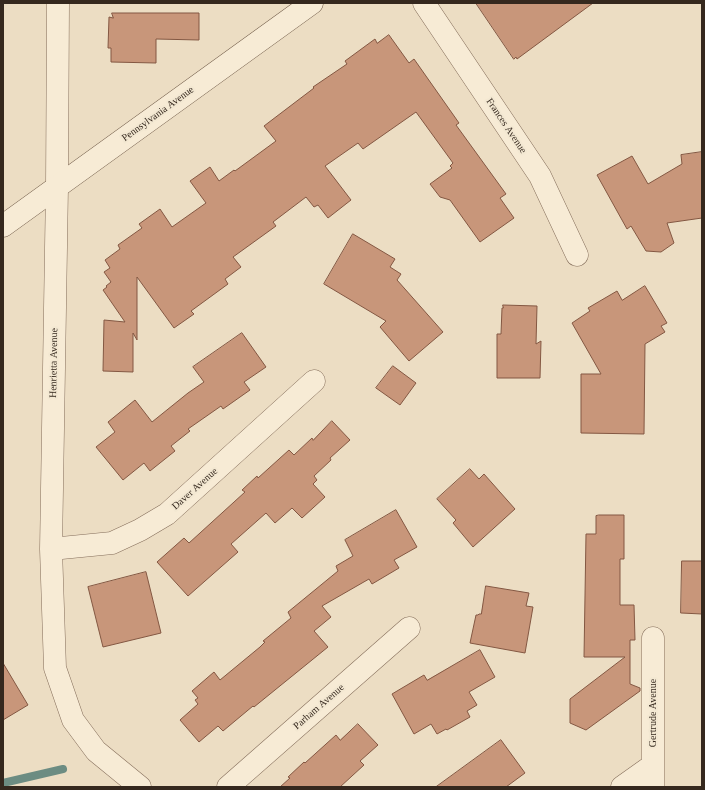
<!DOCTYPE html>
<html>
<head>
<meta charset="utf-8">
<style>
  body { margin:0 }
  #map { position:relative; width:705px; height:790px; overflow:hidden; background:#ecddc3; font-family:"Times New Roman",serif }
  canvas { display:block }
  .frame { position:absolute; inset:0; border:4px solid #35281e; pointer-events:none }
</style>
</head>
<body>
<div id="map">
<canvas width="705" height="790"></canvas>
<div class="frame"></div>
</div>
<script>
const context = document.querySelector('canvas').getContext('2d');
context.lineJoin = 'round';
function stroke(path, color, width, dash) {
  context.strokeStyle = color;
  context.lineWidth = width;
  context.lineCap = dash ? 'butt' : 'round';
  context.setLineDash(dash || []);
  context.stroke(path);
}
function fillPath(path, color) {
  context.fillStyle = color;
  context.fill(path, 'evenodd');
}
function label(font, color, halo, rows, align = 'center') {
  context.font = font + ' "Times New Roman",serif';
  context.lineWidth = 4;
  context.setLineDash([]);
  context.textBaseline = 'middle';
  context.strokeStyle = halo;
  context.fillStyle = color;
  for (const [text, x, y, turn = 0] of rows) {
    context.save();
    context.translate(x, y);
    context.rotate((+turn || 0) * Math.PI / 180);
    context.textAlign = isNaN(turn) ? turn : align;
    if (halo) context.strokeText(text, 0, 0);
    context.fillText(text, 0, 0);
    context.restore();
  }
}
const stream = new Path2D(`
  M3,783l60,-14`);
const building = new Path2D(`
  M476,3h117l-76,56 -1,-2 -2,2z
  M112,13h87v27l-43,-1v24l-45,-1v-14h-3l1,-31 4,1z
  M389,35l20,28 5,-4 45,64 -3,2 50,69 -6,4 14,20 -34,24 -30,-42 -10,-3 -10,-13 22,-16 -2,-2 3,-3 -37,-51 -53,37 -5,-6 -33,23 26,34 -23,18 -10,-13 -4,2 -8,-10 -33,25 3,4 -43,31 8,10 -16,12 3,5 -37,27 3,3 -20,14 -37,-51v63l-4,-7v39l-30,-1 1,-51 21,2 -22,-32 4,-3 -1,-1 5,-4 -7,-10 6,-4 -5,-8 15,-11 -2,-4 24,-17 -3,-4 21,-15 12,18 34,-24 -16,-22 20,-14 9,14 15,-11 1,1 41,-30 -12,-15 50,-38 -1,-1 34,-23 -2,-3 30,-22 2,4z
  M702,152v66l-35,5 7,20 -13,9 -15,-1 -15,-25 -4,3 -30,-54 35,-19 16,28 34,-20 -1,-9z
  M353,234l42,25 -5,8 11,7 -4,6 46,52 -34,29 -29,-34 6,-6 -62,-37z
  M645,286l22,37 -6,3 4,6 -20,12 -1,90 -63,-1v-59h20l-29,-51 18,-12 -2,-3 29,-17 5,9z
  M503,305l34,1 -1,38 5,-3 -1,37h-43v-44h4l1,-26h1z
  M242,333l24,34 -22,15 6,8 -27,19 -2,-3 -33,23 2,2 -19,15 4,5 -25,20 -6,-8 -21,17 -27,-33 19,-15 -7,-10 27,-22 17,22 36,-29 16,-11 -11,-15z
  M393,366l23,17 -16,22 -24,-17z
  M332,421l18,19 -20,18 1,2 -17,16 3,4 -4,4 12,13 -23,21 -10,-10 -17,15 -9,-10 -35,31 7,8 -50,44 -31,-34 27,-24 5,5 56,-51 -3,-2 15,-14 1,2 31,-28 5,5 18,-17 1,2z
  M470,469l9,10 5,-5 31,35 -42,38 -20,-24 3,-3 -19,-21z
  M396,510l21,37 -23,13 5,8 -27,16 -3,-5 -47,27 9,11 -17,14 14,16 -74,60 -1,-1 -30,25 -5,-5 -19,16 -19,-22 18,-16 -3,-4 3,-2 -6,-7 22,-19 6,8 40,-33 5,-5 -2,-1 28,-23 -3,-6 50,-41 -2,-5 17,-10 -8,-16z
  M599,515h25v44h-4v46h14l1,35h-5v44l10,4v3l-54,39 -16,-7v-24l55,-42h-41l2,-123h10v-18z
  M682,561h20v53l-21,-1z
  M146,572l15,61 -58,14 -15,-60z
  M486,586l43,7 -3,13 7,1 -8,46 -55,-10 6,-28h2l1,-1h2z
  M480,650l15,27 -26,15 8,13 -10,6 3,6 -23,13 -1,-1 -9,5 -6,-10 -17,10 -22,-40 32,-19 3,5z
  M3,663l25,42 -25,15z
  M358,724l20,21 -18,16 4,4 -24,22h-60l10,-9 -2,-1 16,-15 1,1 31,-28 4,5z
  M501,740l24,33 -19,14h-70z`);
const street = new Path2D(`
  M58,3l-1,184 -6,362 4,119 18,52 23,31 44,36
  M424,3l116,173 37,79
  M51,549l61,-6 28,-13 27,-16 147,-133
  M653,638v149
  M228,787l181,-159
  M622,787l31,-22`);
const secondary = new Path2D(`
  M3,226l309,-223`);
const streetNames = [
  ["Pennsylvania Avenue",158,114,-36],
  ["Frances Avenue",506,126,56],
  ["Henrietta Avenue",54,363,-89],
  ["Daver Avenue",195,489,-42],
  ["Parham Avenue",319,707,-41],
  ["Gertrude Avenue",653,713,-90]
];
stroke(stream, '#6c8c82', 8);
fillPath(building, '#c8967a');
stroke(building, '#835742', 1);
stroke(street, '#856e5b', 23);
stroke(secondary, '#66503e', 23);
stroke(street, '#f7ebd5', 22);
stroke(secondary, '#f7ebd5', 22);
label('10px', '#35281e', '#f3e8d2', streetNames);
</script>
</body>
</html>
